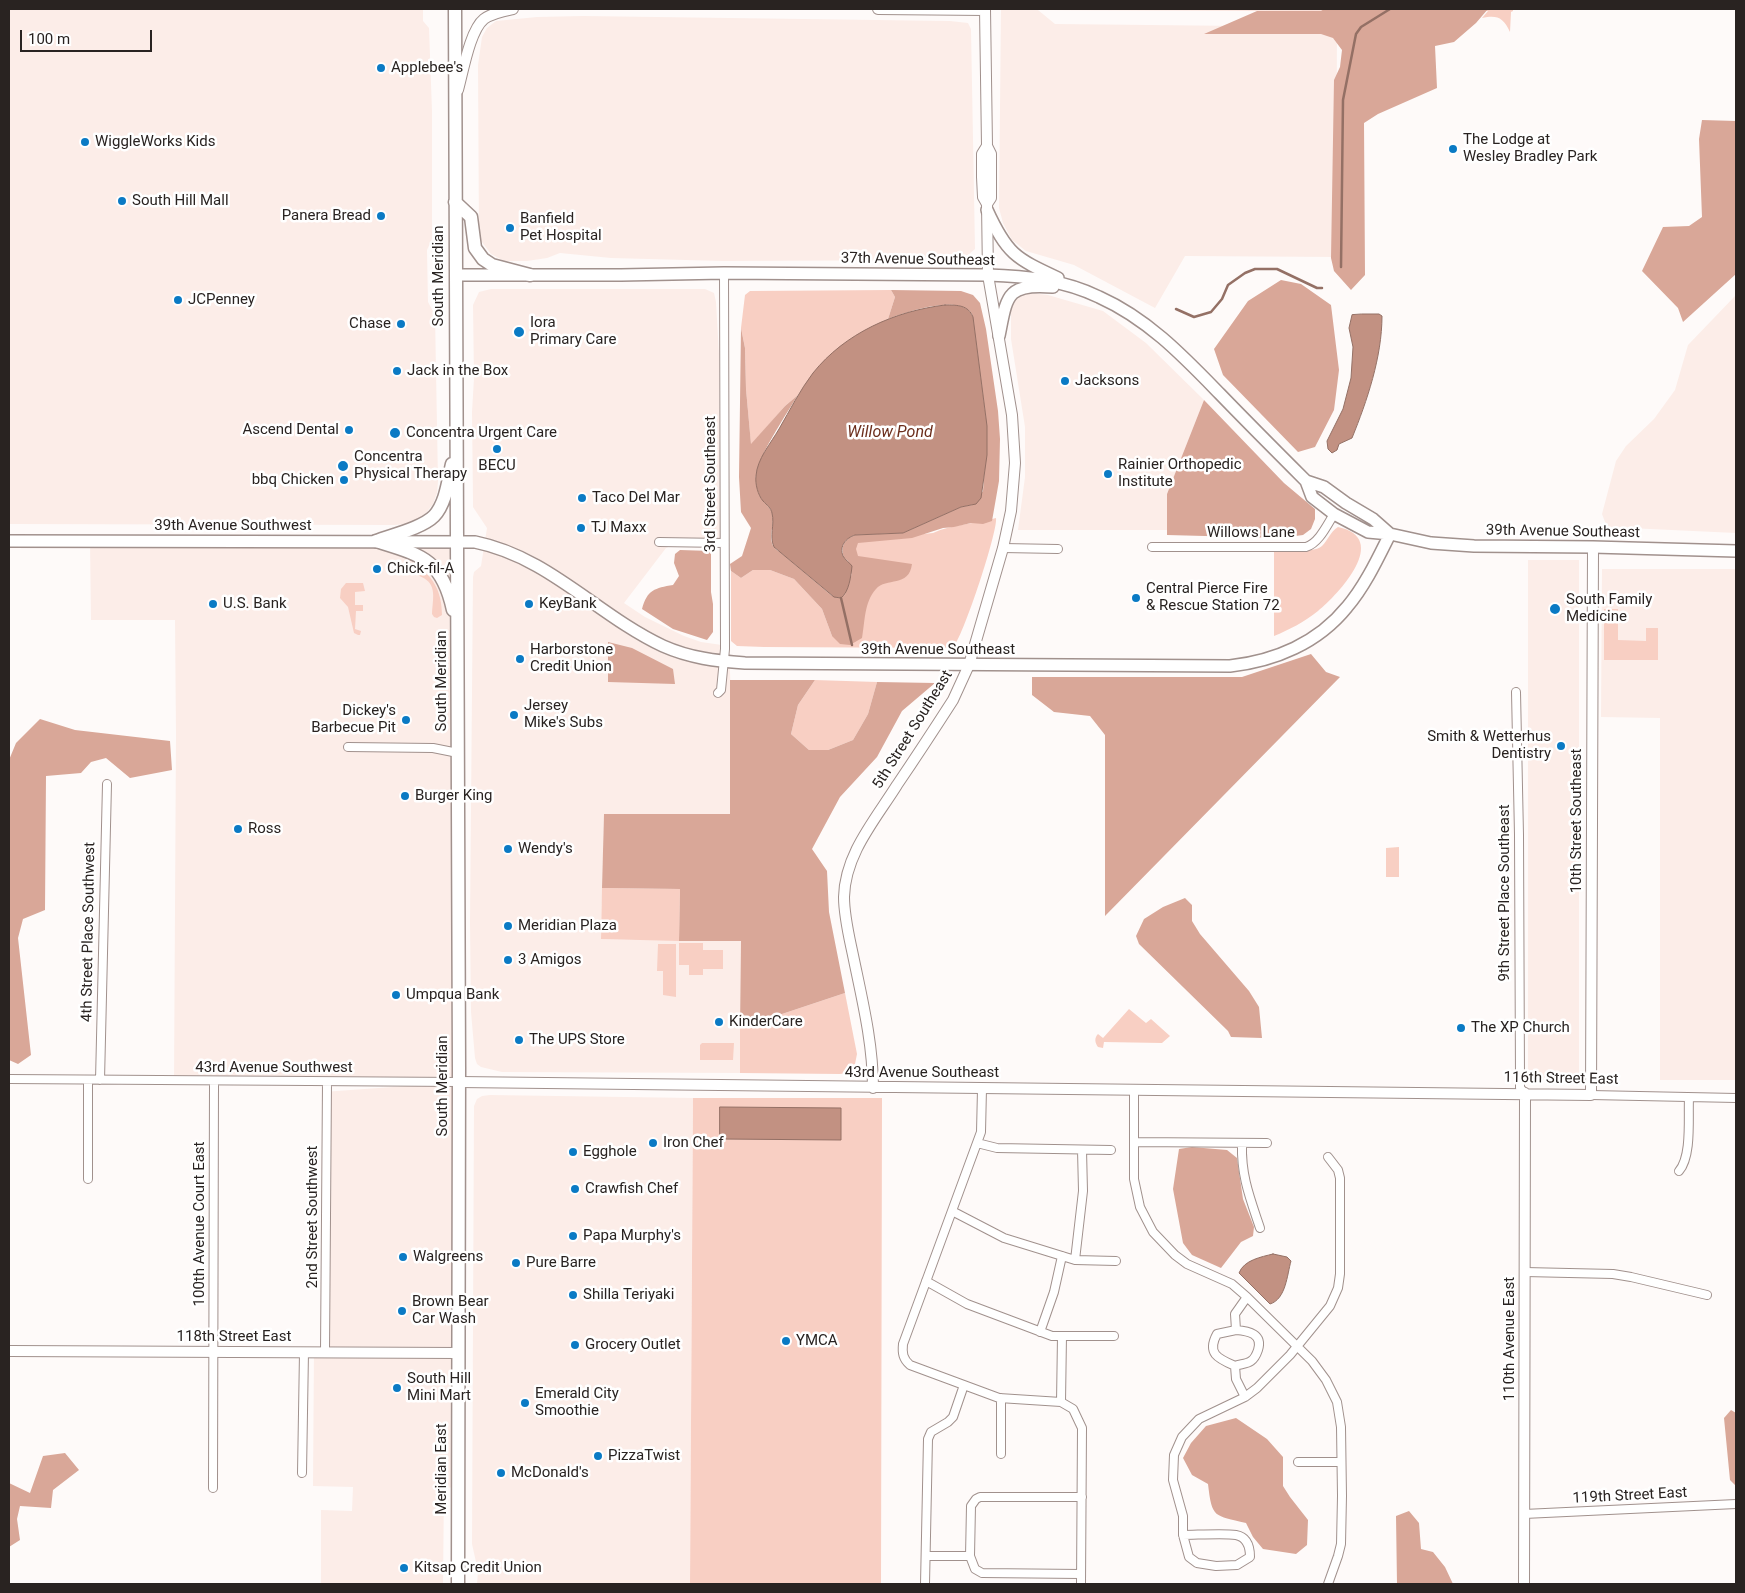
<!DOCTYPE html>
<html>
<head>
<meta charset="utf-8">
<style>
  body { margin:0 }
  #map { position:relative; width:1745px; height:1593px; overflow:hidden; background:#fefaf9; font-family:Roboto,sans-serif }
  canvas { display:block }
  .frame { position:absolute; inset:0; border:10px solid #292321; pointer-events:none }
  .scale { position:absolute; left:20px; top:30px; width:132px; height:22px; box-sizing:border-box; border:2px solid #292321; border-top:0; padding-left:6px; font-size:15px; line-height:18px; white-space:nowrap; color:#292321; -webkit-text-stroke:4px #fff; paint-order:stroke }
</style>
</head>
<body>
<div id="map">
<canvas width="1745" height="1593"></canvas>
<div class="frame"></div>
<div class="scale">100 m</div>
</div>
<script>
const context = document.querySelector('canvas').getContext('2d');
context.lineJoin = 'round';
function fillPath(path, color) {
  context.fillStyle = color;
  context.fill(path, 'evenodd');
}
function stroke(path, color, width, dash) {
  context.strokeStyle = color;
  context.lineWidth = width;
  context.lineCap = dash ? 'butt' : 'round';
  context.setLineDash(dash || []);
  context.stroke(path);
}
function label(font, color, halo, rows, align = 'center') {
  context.font = font + ' Roboto,sans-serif';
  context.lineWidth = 5;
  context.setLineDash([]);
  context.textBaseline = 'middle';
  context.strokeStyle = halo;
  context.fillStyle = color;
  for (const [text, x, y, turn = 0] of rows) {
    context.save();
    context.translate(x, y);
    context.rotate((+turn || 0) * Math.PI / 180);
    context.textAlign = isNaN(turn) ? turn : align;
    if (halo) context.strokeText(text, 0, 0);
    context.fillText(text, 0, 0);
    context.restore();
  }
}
const built = new Path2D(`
  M9,9h414v12l6,7 3,83v128l-5,11 1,52 7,13 3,166 -1,12 -4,11 -7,9 -8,6 -11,5 -13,1 -385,-1z
  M1001,9l37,1 17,14 282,3 -1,230 -151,-1 -30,52 -81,-43 -48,-14 -14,-11 -9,-17 -4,-15z
  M583,16l367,5 18,2 3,6 4,220 -13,11 -239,1 -112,-3 -51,-5 -13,5 -20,3h-23l-13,-7 -12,-16 -1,-173 4,-28 5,-9 9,-7 41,-4z
  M491,289h214l9,4 2,9 3,52 1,193 -49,-1 -5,2 -42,55 21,14 39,19 17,6 28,4 2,52 -1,116h-126l-3,125 140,2 -1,132 -238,-1 -21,-5 -4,-3 -2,-6 -4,-46 -1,-90 3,-345 1,-5 7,-6 6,-38 -14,-21v-5l-1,-90 2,-34 -1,-73 6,-13z
  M1031,293l17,2 55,16 43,32 58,57 -37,94v36h-149l7,-53v-50l-14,-88v-32l2,-5 10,-7z
  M1736,295v238l-129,-6 -5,-13 14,-53 10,-15 28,-27 21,-29 13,-45z
  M457,540l2,947 -15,1 -1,96h-122v-74l31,1 1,-24 -40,-1 1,-138h7l2,-256 125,-9 -274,-2 2,-346 -1,-115h-84l-1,-79z
  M1528,560h51v520h-51z
  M1602,569h134v511h-76v-362l-59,-1z
  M490,1095l203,3 -3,486h-213l1,-13 -6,-27 2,-438 3,-7 5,-3z`);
const green = new Path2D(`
  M1035,9h478v2l-2,1 -1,20c-7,-15 -13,-17 -28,-14l6,-7 -450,-1z
  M891,290l4,7 -7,22 -36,19 -28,23 -9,11 -17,23 -13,11 -34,39 -5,-56 -1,-41 -4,-20 4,-33 5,-4z
  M996,518c2,13 -32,116 -42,128l-5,2 -185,-1 -27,-1 -6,-5v-70l10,7 12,-8h17l24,9 28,30 10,27 22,-95 79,-8c19,-9 42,-9 63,-15z
  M1338,527c53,11 1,67 -20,84 -14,11 -29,19 -44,25v-85c11,0 41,2 48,-5 6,-6 8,-14 16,-19z
  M412,562c21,13 30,29 30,53l-5,3 -3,-1 -2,-3c1,-18 6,-32 -15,-39v-6h-5z
  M346,583h17l2,8 -10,1v13h8v6h-7l-1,18 6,2 -1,4h-2l-4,-2 -6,-26 -8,-9 1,-9z
  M1604,609h14v31l28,1v-13h12v32h-54z
  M815,680l62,2 -9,32 -15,26 -25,10h-19l-18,-16 7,-29z
  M1399,847v30h-13v-29z
  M602,888l78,1 -1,52 -78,-2z
  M679,943h24v7h20v19h-20v6h-14v-10h-10z
  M658,944h18v53l-13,-2v-24h-6z
  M845,993l12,61 -3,15 -6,4 -8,1 -100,-1v-45z
  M1129,1009l17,14 5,-4 19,17 -8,7 -58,-1 -1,6 -5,-1c-3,-4 -4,-9 0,-13l5,4z
  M702,1043h32l-1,17h-33v-15z
  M693,1098h189l-1,486h-191z`);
const forest = new Path2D(`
  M1324,9h164l-12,14 -22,19 -19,4 2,42 -59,26 -14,9 1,152 -14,15 -17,-19 -3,-13 3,-178 6,-13 2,-17 -9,-12 -12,-4h-117l53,-23h64z
  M1702,120l34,1v153l-53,48 -5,-14 -36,-37 21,-44 26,-1 13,-9 -3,-78z
  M1281,280l20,4 30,21 8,65 -5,40 -19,37 -17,5 -75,-77 -9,-26 34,-48z
  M891,290l70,1 12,4 7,8 6,26 12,82 2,28 -1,42 -7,40 -9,3 -12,-1 -17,4 -11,1 -31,10 -54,5 -2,6 2,7 54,8c-3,24 -26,13 -36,25 -12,13 -11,33 -14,49l-12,7 -10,-1 -8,-8 -10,-27 -28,-30 -24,-9h-17l-12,8 -10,-7 -1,-7 12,-8 9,-28 -10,-16 -2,-35 2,-149 4,20 1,41 5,55 34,-38 13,-11c-10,17 -45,68 -42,85 1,6 2,14 6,19 4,7 11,9 11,19 0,12 -7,27 7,34l51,43 7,3 7,-3 7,-21 -4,-13 -4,-3c-4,-11 0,-19 11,-23l48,-2 58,-26 11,-2 11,-14 4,-54 -2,-26 -13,-97c-13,-20 -65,-2 -84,5l7,-22z
  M1204,400l80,83 31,26v10l-4,10 -8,6 -22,3 -114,-3v-41z
  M680,550l31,1v41l2,12v28l-6,8 -34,-11 -31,-20c5,-19 13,-21 31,-24l6,-9 -5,-13 1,-9z
  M608,642l24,6 41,21 2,15 -67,-2z
  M1311,654l15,18 14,5 -235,239v-181l-15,-19 -36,-4 -22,-17v-18h210z
  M730,680h85l-17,25 -7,29 18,16h19l25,-10 15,-26 9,-32 58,1 -33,28 -25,46 -37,40 -28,52 15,22 2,41 16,81 -105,35 1,-87h-62l1,-52 -78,-1 2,-74h126z
  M40,719l35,11 95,11 2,29 -42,8 -24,-20 -15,4 -10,11 -35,3 -1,134 -22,9 -5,19 13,117 -13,9 -9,-4v-300l7,-17z
  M1185,898l7,7v16l8,13 49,57 10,16 3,31 -31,-1 -3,-6 -89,-87 -3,-8 8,-17 19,-12z
  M1192,1147l35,3 10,8 6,41 11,28 -1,9 -12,6 -20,26 -29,-13 -9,-12 -10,-54 6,-40z
  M1731,1410l5,3v73l-6,-6 -6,-62z
  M1236,1418l31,21 16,18v29l7,11 18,23 -1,25 -11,9 -33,-5 -10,-12 -7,-14c-32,-8 -34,-4 -38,-39l-16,-9 -9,-17 8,-15 15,-17z
  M65,1453l14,17 -26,20 -2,18 -31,-2 -3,13 3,21 -11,7v-64l21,10 13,-37z
  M1409,1511l10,12 2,26 12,3 12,15 8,17h-56l-1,-68z`);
const water = new Path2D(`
  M945,305c13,0 23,0 28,12l14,109v29l-6,43 -5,6 -15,3 -58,26 -48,2c-9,3 -16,11 -12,21 2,4 6,6 9,10 -1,10 -3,26 -11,32l-7,-1 -60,-50c-5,-11 1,-22 -2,-34 -1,-5 -5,-8 -9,-12 -5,-6 -8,-17 -7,-25 1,-17 15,-33 23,-47 11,-19 21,-39 34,-56 32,-40 82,-62 132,-68z
  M1362,314h17l3,2c0,41 -15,85 -30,122l-13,6 -2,6 -5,3 -4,-4 -1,-8 16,-32 8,-31 2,-31 -4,-19 3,-13z
  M720,1107l121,1v32l-121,-1z
  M1273,1254l14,3 4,4c-4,14 -5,38 -21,43l-31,-31c5,-13 22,-16 34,-19z`);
const stream = new Path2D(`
  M1341,267l2,-167 13,-66 5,-7 29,-18
  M1176,309l18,8 17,-5 11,-13 6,-14 17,-12 10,-4h22l40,19h5
  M841,598l11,47`);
const minor = new Path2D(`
  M659,542l65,1
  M1152,547h154c13,-4 21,-22 28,-33
  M1003,548l55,1
  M1516,692l3,143 1,244v9l5,5
  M718,693l3,-3 4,-41 -1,-376
  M348,747l85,1 25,5
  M9,1079l450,3
  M88,1080v99
  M100,1080l7,-296
  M982,1089l-1,43 -78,212c-1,9 0,15 7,21l89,33 62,4 12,7 9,19 -1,156
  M1134,1090v89l6,28 13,25 22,23 12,9 45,20 15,13 65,64 14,19 11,22 4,25 1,69 -1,48 -3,12 -10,28
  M1591,1095l145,3
  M1134,1142l133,1
  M977,1143l20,5 114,2
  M1242,1144c-1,32 8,54 18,84
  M1679,1171c13,-15 9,-53 10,-73
  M952,1211l52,27 71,22 41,1
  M1075,1260l8,-69 -1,-41
  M1525,1272l88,2 18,3 76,18
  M926,1281l41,23 85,32h62
  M1040,1332l14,-40 8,-36
  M325,1352l2,-270
  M1235,1366c5,-2 12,-2 16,-5 3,-2 6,-8 7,-11 5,-16 -9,-19 -22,-20
  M1245,1397l-9,-18 -1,-13c-16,-7 -29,-12 -18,-32l19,-4 -1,-16 12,-17
  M1061,1402l1,-66
  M1001,1454v-56
  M1298,1462h43
  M302,1473l2,-121
  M213,1488l1,-407
  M1524,1514l212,-10
  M1183,1535c13,0 41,-2 53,0 11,2 14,12 14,22l-13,8 -21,1 -19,-3 -8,-6 -6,-22v-19l-10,-36 1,-25 8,-18 17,-18 46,-22 12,-9 33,-33 40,-49 8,-18 2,-14v-96l-2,-8 -10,-13
  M926,1556h44
  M1081,1574l-99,-1 -7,-4 -5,-13 1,-50 5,-7 4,-2h102
  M925,1584l3,-145 3,-7 17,-10 5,-5 11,-32`);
const tertiary = new Path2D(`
  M878,9l107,1
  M458,90c5,-18 12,-60 26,-71 8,-6 19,-8 29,-10
  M987,146l-5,8v23l1,20 4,7
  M459,1082l1132,13 2,-548
  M873,1088c0,-43 -10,-85 -19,-128 -4,-20 -10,-42 -10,-63 1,-43 31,-77 53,-112 19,-28 38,-57 56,-85l16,-35 34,-117 8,-37 4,-48 -3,-48 -24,-140 -1,-71 4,-6v-44l-4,-8 -2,-137
  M9,1351l450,2
  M1524,1584l1,-491`);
const secondary = new Path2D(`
  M987,210c20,44 28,48 71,68
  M456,275h165l103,-2 264,2c38,1 76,5 111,22 49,22 84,59 121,97 28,29 57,58 86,87l18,6 22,16 27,16 17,15
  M999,336c8,-40 7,-53 54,-49
  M1306,481l6,16 22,17 34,18 22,2 41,9 43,3 119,1 143,4
  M9,541l466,1c74,15 122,73 188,104 27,12 53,15 82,17l485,3c45,-5 88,-23 117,-59 18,-21 31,-49 43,-73`);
const primary = new Path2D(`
  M455,9l4,1058 -1,517
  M455,202l16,15 4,31 8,11 9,6 38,10
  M376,541c16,-6 46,-13 58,-25 12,-13 14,-35 18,-52
  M376,541c45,14 66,18 77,69`);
const markers = [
  [381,68,5,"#0a7ac4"],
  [85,142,5,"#0a7ac4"],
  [1453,149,5,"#0a7ac4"],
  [122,201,5,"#0a7ac4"],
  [381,216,5,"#0a7ac4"],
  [510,228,5,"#0a7ac4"],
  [178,300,5,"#0a7ac4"],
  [401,324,5,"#0a7ac4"],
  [519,332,6,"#0a7ac4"],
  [397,371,5,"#0a7ac4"],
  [1065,381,5,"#0a7ac4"],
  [349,430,5,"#0a7ac4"],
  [395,433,6,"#0a7ac4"],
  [497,449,5,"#0a7ac4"],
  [343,466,6,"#0a7ac4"],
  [1108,474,5,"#0a7ac4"],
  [344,480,5,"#0a7ac4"],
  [582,498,5,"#0a7ac4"],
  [581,528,5,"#0a7ac4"],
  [377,569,5,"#0a7ac4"],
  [1136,598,5,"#0a7ac4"],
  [213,604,5,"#0a7ac4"],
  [529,604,5,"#0a7ac4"],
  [1555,609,6,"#0a7ac4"],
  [520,659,5,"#0a7ac4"],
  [514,715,5,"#0a7ac4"],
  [406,720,5,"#0a7ac4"],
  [1561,746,5,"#0a7ac4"],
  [405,796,5,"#0a7ac4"],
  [238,829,5,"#0a7ac4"],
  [508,849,5,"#0a7ac4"],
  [508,926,5,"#0a7ac4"],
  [508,960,5,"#0a7ac4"],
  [396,995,5,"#0a7ac4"],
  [719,1022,5,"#0a7ac4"],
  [1461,1028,5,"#0a7ac4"],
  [519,1040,5,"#0a7ac4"],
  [653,1143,5,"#0a7ac4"],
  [573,1152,5,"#0a7ac4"],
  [575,1189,5,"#0a7ac4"],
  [573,1236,5,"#0a7ac4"],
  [403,1257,5,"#0a7ac4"],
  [516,1263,5,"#0a7ac4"],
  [573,1295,5,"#0a7ac4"],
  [402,1311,5,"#0a7ac4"],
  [786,1341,5,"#0a7ac4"],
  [575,1345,5,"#0a7ac4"],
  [397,1388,5,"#0a7ac4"],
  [525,1403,5,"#0a7ac4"],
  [598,1456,5,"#0a7ac4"],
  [501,1473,5,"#0a7ac4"],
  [404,1568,5,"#0a7ac4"]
];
const poiNames = [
  ["Applebee's",391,68],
  ["The Lodge at",1463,140],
  ["Wesley Bradley Park",1463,157],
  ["WiggleWorks Kids",95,142],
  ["South Hill Mall",132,201],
  ["Panera Bread",371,216,"right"],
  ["Banfield",520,219],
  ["Pet Hospital",520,236],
  ["JCPenney",188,300],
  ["Iora",530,323],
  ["Primary Care",530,340],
  ["Chase",391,324,"right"],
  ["Jack in the Box",407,371],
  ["Jacksons",1075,381],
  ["Ascend Dental",339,430,"right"],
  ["Concentra Urgent Care",406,433],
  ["Concentra",354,457],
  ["Physical Therapy",354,474],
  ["Rainier Orthopedic",1118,465],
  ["Institute",1118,482],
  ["BECU",497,466,"center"],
  ["bbq Chicken",334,480,"right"],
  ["Taco Del Mar",592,498],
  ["TJ Maxx",591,528],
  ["Chick-fil-A",387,569],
  ["Central Pierce Fire",1146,589],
  ["& Rescue Station 72",1146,606],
  ["South Family",1566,600],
  ["Medicine",1566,617],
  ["U.S. Bank",223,604],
  ["KeyBank",539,604],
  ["Harborstone",530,650],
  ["Credit Union",530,667],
  ["Jersey",524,706],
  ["Mike's Subs",524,723],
  ["Dickey's",396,711,"right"],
  ["Barbecue Pit",396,728,"right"],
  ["Smith & Wetterhus",1551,737,"right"],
  ["Dentistry",1551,754,"right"],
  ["Burger King",415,796],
  ["Ross",248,829],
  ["Wendy's",518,849],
  ["Meridian Plaza",518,926],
  ["3 Amigos",518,960],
  ["Umpqua Bank",406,995],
  ["KinderCare",729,1022],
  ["The XP Church",1471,1028],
  ["The UPS Store",529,1040],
  ["Iron Chef",663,1143],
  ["Egghole",583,1152],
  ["Crawfish Chef",585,1189],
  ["Papa Murphy's",583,1236],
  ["Walgreens",413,1257],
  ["Pure Barre",526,1263],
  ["Shilla Teriyaki",583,1295],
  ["Brown Bear",412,1302],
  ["Car Wash",412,1319],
  ["YMCA",796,1341],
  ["Grocery Outlet",585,1345],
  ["South Hill",407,1379],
  ["Mini Mart",407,1396],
  ["Emerald City",535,1394],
  ["Smoothie",535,1411],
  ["PizzaTwist",608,1456],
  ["McDonald's",511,1473],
  ["Kitsap Credit Union",414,1568]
];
const streetNames = [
  ["37th Avenue Southeast",918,260,1],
  ["South Meridian",439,276,-90],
  ["3rd Street Southeast",711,484,-90],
  ["39th Avenue Southwest",233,526],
  ["39th Avenue Southeast",1563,532,1],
  ["Willows Lane",1251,533],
  ["39th Avenue Southeast",938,650],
  ["South Meridian",442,681,-90],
  ["5th Street Southeast",913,730,-58],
  ["10th Street Southeast",1577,821,-90],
  ["9th Street Place Southeast",1505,893,-90],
  ["4th Street Place Southwest",89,932,-89],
  ["43rd Avenue Southwest",274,1068],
  ["43rd Avenue Southeast",922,1073],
  ["116th Street East",1561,1079,1],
  ["South Meridian",443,1086,-90],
  ["2nd Street Southwest",313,1217,-90],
  ["100th Avenue Court East",200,1224,-90],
  ["118th Street East",234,1337],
  ["110th Avenue East",1510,1339,-90],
  ["Meridian East",442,1469,-90],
  ["119th Street East",1630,1496,-3]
];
const waterNames = [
  ["Willow Pond",890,433]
];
fillPath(built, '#fcede8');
fillPath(green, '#f8cfc3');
fillPath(forest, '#d9a798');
fillPath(water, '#c29182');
stroke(water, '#947065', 1);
stroke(stream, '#947065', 2.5);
stroke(minor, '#a1918d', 10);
stroke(tertiary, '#a1918d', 12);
stroke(secondary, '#a1918d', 14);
stroke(primary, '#a1918d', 15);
stroke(minor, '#fff', 8);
stroke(tertiary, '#fff', 10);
stroke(secondary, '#fff', 11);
stroke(primary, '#fff', 12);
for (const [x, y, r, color] of markers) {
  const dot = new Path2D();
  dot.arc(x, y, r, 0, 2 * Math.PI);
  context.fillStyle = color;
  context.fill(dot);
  stroke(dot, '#fff', 2);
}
label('15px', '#292321', '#fff', poiNames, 'left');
label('15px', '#292321', '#fff', streetNames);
label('italic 16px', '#6c2e1c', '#fff', waterNames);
</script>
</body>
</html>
